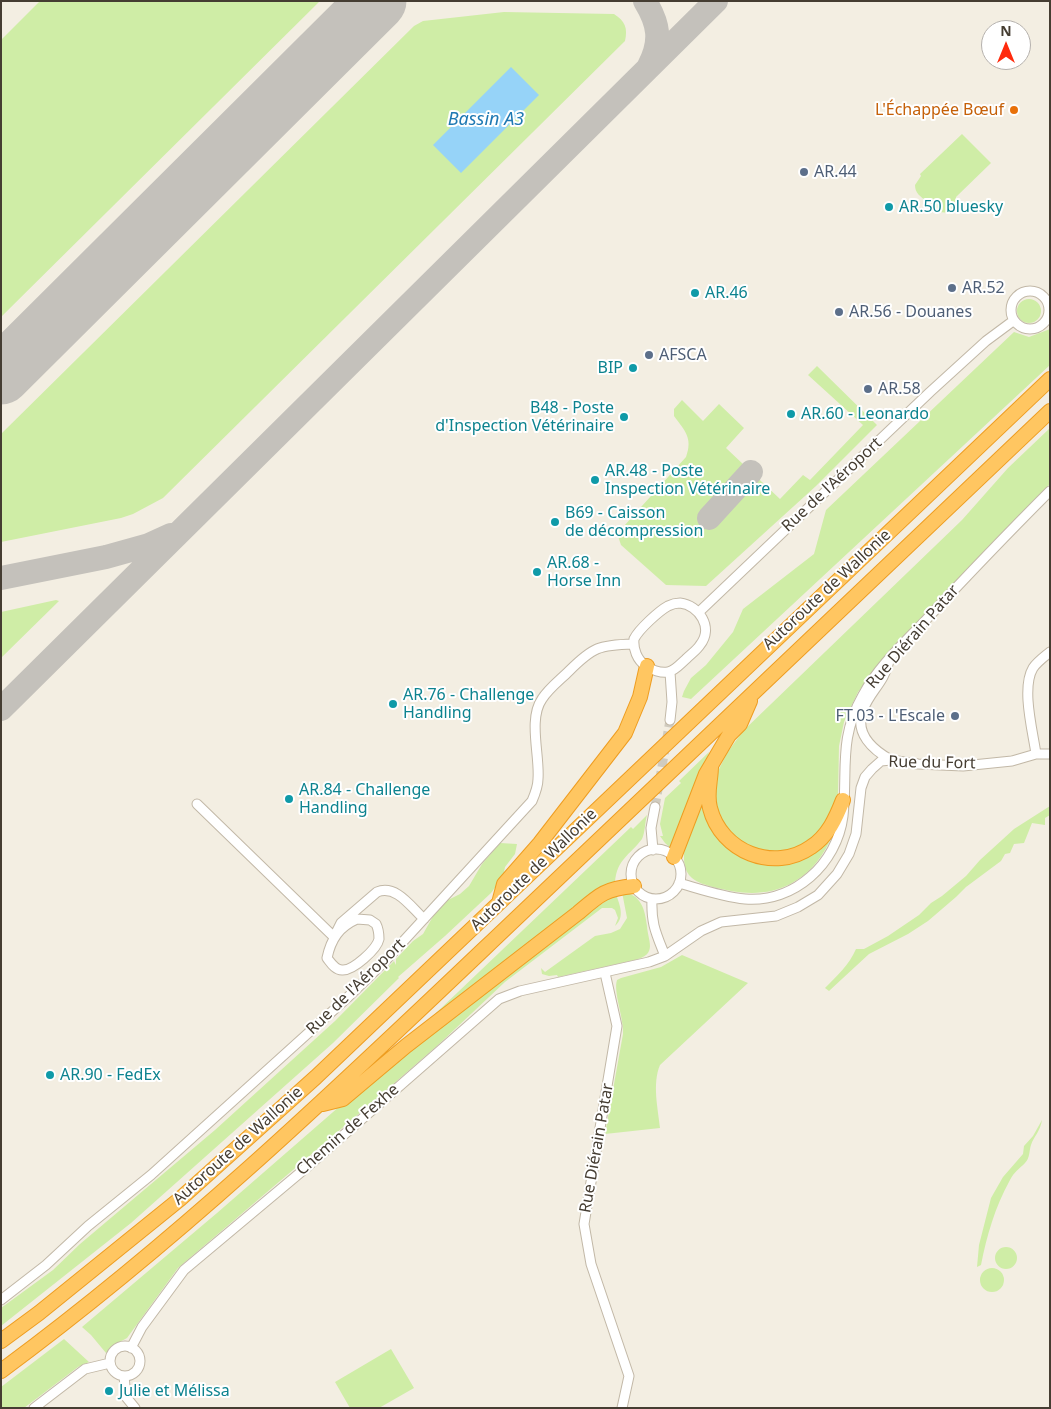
<!DOCTYPE html>
<html>
<head>
<meta charset="utf-8">
<style>
  body { margin:0 }
  #map { position:relative; width:1051px; height:1409px; overflow:hidden; background:#f3eee2; font-family:"Noto Sans",sans-serif }
  canvas { display:block }
  .frame { position:absolute; inset:0; border:2px solid #453d32; pointer-events:none }
  .north { position:absolute; left:981px; top:20px; width:50px; height:50px; box-sizing:border-box; background:#fff; border:1px solid #b5b1ad; border-radius:50%; rotate:0deg; font-size:14px; font-weight:700; line-height:20px; text-align:center; color:#453d32 }
  .north::after { content:''; display:block; margin:auto; width:18px; height:22px; background:#ff2b0d; clip-path:polygon(50% 0,100% 100%,50% 72%,0 100%) }
</style>
</head>
<body>
<div id="map">
<canvas width="1051" height="1409"></canvas>
<div class="frame"></div>
<div class="north">N</div>
</div>
<script>
const context = document.querySelector('canvas').getContext('2d');
context.lineJoin = 'round';
function fillPath(path, color) {
  context.fillStyle = color;
  context.fill(path, 'evenodd');
}
function stroke(path, color, width, dash) {
  context.strokeStyle = color;
  context.lineWidth = width;
  context.lineCap = dash ? 'butt' : 'round';
  context.setLineDash(dash || []);
  context.stroke(path);
}
function label(font, color, halo, rows, align = 'center') {
  context.font = font + ' "Noto Sans",sans-serif';
  context.lineWidth = 4;
  context.setLineDash([]);
  context.textBaseline = 'middle';
  context.strokeStyle = halo;
  context.fillStyle = color;
  for (const [text, x, y, turn = 0] of rows) {
    context.save();
    context.translate(x, y);
    context.rotate((+turn || 0) * Math.PI / 180);
    context.textAlign = isNaN(turn) ? turn : align;
    if (halo) context.strokeText(text, 0, 0);
    context.fillText(text, 0, 0);
    context.restore();
  }
}
const green = new Path2D(`
  M40,1h280l-319,316v-277z
  M504,12l110,2c11,7 14,14 11,27l-462,457 -30,16 -12,4 -120,24v-108l413,-408 9,-5z
  M962,134l29,29 -35,34v10c-11,11 -21,4 -30,-6 -6,-5 -11,-8 -11,-16l6,-9 -1,-2z
  M1017 311a12 12 0 1 1 24 0a12 12 0 1 1-24 0Z
  M1050,329v36l-359,334 -9,-2 2,-6 7,-13 15,-13 27,-33 10,-23 71,-55 12,-44 188,-178 15,5z
  M817,366l60,59 -61,61 -110,100 -40,-1 -45,-40 -3,-9 6,-10 62,-69c7,-19 -1,-26 -12,-41v-7l8,-9 21,21 16,-17 25,24 -18,20 54,51 23,-24 7,5 53,-55 -55,-50z
  M1050,428v56l-161,167 -31,41 -14,30 -5,24 -1,50 -5,18 -25,30 -27,10 -39,-8 -24,-25 -5,-35 2,-9 12,-24 16,-22 219,-211 46,-52z
  M56,600l3,1 -58,57v-46z
  M709,752l-4,13 -32,85 -8,-7 -5,-7h3l-3,-12 5,-26 16,-15 -2,-2z
  M703,799l3,14 56,49 71,-28c-9,21 -21,38 -41,49 -25,14 -53,11 -79,4 -7,-2 -15,-4 -21,-9 -9,-7 -9,-22 -7,-32z
  M1050,806v9l-5,3v7l-13,-2 -8,20 -10,1 -4,9 -5,1 -4,7 -35,26 -10,10 -28,24 -20,13 -39,20 -40,37 -4,-3c12,-12 24,-23 31,-39h8l24,-13 31,-21 12,-12 11,-7 24,-20 14,-16 34,-31z
  M647,815c-2,7 -2,18 -5,24 -12,16 -25,20 -27,43l-7,2 -194,150 217,-207 2,2z
  M500,843l17,1 -2,10 -10,13 -2,10 -12,16 -46,43 -47,41 1,1 -66,65 -202,180 -130,103v-18l52,-38 27,-26 135,-114 120,-109 59,-60 2,4v-6l17,-18 10,-7 17,-30 20,-10 9,-8 13,-22z
  M622,892c19,2 23,17 25,34 1,16 11,28 -12,34l-77,17 -1,-2 -8,1 -7,-2 -1,-6 4,4 50,-36 16,-3 9,-4 7,-11z
  M616,894c4,12 9,23 -1,32l3,-8 -3,-8 -3,-2h-10l-97,74 -67,63 -70,61 -190,162 -51,70 -11,6 -10,9 -15,-18 -9,-8 135,-114 131,-114 208,-164z
  M682,955l66,28 -88,82c-8,19 -2,43 0,63l-55,6 18,-100c1,-16 -10,-42 -6,-54l4,-2 40,-11z
  M1042,1120c-2,12 -8,16 -11,25 -2,6 -1,13 -6,18 -6,6 -11,9 -15,17 -15,27 -23,55 -29,85l-4,2 2,-22 12,-47 12,-21 20,-23 1,-8 9,-10z
  M995 1258a11 11 0 1 1 22 0a11 11 0 1 1-22 0Z
  M980 1280a12 12 0 1 1 24 0a12 12 0 1 1-24 0Z
  M64,1339l25,23 -11,5 -54,41h-23v-21z
  M391,1349l23,39 -35,20h-29l-15,-26z`);
const water = new Path2D(`
  M511,67l28,28 -78,78 -28,-28z`);
const taxiway = new Path2D(`
  M645,1c14,23 17,40 4,65
  M356,22l27,-21
  M709,518l42,-46
  M1,578l105,-21 43,-12 22,-10
  M1,709l715,-708`);
const runway = new Path2D(`
  M1,375l376,-374`);
const minorTunnel = new Path2D(`
  M655,807l15,-87`);
const minor = new Path2D(`
  M1011 310a19 19 0 1 1 38 0a19 19 0 1 1-38 0Z
  M680,603c19,2 34,25 20,42 -3,5 -9,9 -14,14 -5,4 -11,12 -18,13 -7,1 -16,-2 -22,-6 -9,-6 -13,-17 -12,-27 5,-10 25,-28 34,-33 4,-2 8,-3 12,-3z
  M699,612l231,-220 56,-51 27,-20
  M889,661c-5,22 -19,30 -26,49 -9,23 10,40 28,50
  M670,672l2,30 -2,18
  M1036,754c-3,-22 -15,-66 -3,-86 4,-6 11,-11 17,-16
  M197,804l137,133 7,-14 36,-31c19,-8 34,15 47,27
  M631 874a25 25 0 1 1 50 0a25 25 0 1 1-50 0Z
  M653,850l-2,-22 4,-21
  M679,883c21,6 44,14 66,16 49,4 92,-35 98,-83 5,-46 -5,-77 20,-121 15,-28 39,-50 61,-73 41,-44 83,-88 126,-131
  M652,899c-1,25 4,34 13,57
  M357,919l13,1 6,4c2,4 3,9 3,15 -2,10 -26,32 -37,31 -7,0 -11,-7 -15,-12 4,-19 12,-31 30,-39z
  M605,973l12,53 -33,198 7,40 38,112 -7,32
  M1,1300l45,-35 42,-39 63,-51 196,-177 40,-39 145,-158c3,-7 6,-14 6,-22 2,-23 -10,-60 4,-80 7,-11 18,-19 27,-28 24,-24 30,-26 64,-27
  M110 1361a15 15 0 1 1 30 0a15 15 0 1 1-30 0Z
  M131,1348l11,-21 42,-57 123,-103 192,-168 21,-8 129,-29 16,-6 36,-25 20,-9 55,-6 22,-9 20,-12 19,-21 12,-20 7,-20 5,-46 4,-11 7,-8 9,-8 10,-1 27,4 45,2 49,-5 24,-7h14
  M124,1376l2,21 9,11
  M34,1408l51,-39 25,-6`);
const highway = new Path2D(`
  M711,766c0,14 -5,28 -1,42 11,44 64,65 101,39 17,-11 25,-29 32,-47
  M674,857l32,-83 23,-39 11,-11 10,-23
  M499,903l5,-19 36,-41 85,-110 15,-36 7,-31
  M323,1104l20,-5 63,-53 172,-133c22,-19 27,-24 56,-27
  M1,1341l38,-28 141,-114 136,-122 734,-698
  M1,1371c182,-134 342,-288 505,-443 182,-172 362,-345 544,-517`);
const markers = [
  [1014,110,5,"#e8710a"],
  [804,172,5,"#5c6f8a"],
  [889,207,5,"#0f9aa8"],
  [952,288,5,"#5c6f8a"],
  [695,293,5,"#0f9aa8"],
  [839,312,5,"#5c6f8a"],
  [649,355,5,"#5c6f8a"],
  [633,368,5,"#0f9aa8"],
  [868,389,5,"#5c6f8a"],
  [791,414,5,"#0f9aa8"],
  [624,417,5,"#0f9aa8"],
  [595,480,5,"#0f9aa8"],
  [555,522,5,"#0f9aa8"],
  [537,572,5,"#0f9aa8"],
  [393,704,5,"#0f9aa8"],
  [955,716,5,"#5c6f8a"],
  [289,799,5,"#0f9aa8"],
  [50,1075,5,"#0f9aa8"],
  [109,1391,5,"#0f9aa8"]
];
const foodNames = [
  ["L'Échappée Bœuf",1004,110]
];
const serviceNames = [
  ["AR.44",814,172],
  ["AR.52",962,288],
  ["AR.56 - Douanes",849,312],
  ["AFSCA",659,355],
  ["AR.58",878,389],
  ["FT.03 - L'Escale",945,716,"right"]
];
const cultureNames = [
  ["AR.50 bluesky",899,207],
  ["AR.46",705,293],
  ["BIP",623,368,"right"],
  ["B48 - Poste",614,408,"right"],
  ["d'Inspection Vétérinaire",614,426,"right"],
  ["AR.60 - Leonardo",801,414],
  ["AR.48 - Poste",605,471],
  ["Inspection Vétérinaire",605,489],
  ["B69 - Caisson",565,513],
  ["de décompression",565,531],
  ["AR.68 -",547,563],
  ["Horse Inn",547,581],
  ["AR.76 - Challenge",403,695],
  ["Handling",403,713],
  ["AR.84 - Challenge",299,790],
  ["Handling",299,808],
  ["AR.90 - FedEx",60,1075],
  ["Julie et Mélissa",119,1391]
];
const streetNames = [
  ["Rue de l'Aéroport",832,485,-43],
  ["Autoroute de Wallonie",827,590,-43],
  ["Rue Diérain Patar",913,637,-49],
  ["Rue du Fort",932,763,1],
  ["Autoroute de Wallonie",534,870,-44],
  ["Rue de l'Aéroport",356,987,-44],
  ["Chemin de Fexhe",348,1130,-41],
  ["Autoroute de Wallonie",238,1146,-42],
  ["Rue Diérain Patar",597,1148,-80]
];
const waterNames = [
  ["Bassin A3",486,120]
];
fillPath(green, '#cfeda6');
fillPath(water, '#96d3f8');
stroke(taxiway, '#c4c1bb', 24);
stroke(runway, '#c4c1bb', 59);
stroke(minorTunnel, '#d0cbbf', 9, [9, 4.5]);
stroke(minor, '#c2b8a7', 11);
stroke(highway, '#ee9d21', 16);
stroke(minor, '#fff', 9);
stroke(highway, '#ffc661', 14);
for (const [x, y, r, color] of markers) {
  const dot = new Path2D();
  dot.arc(x, y, r, 0, 2 * Math.PI);
  context.fillStyle = color;
  context.fill(dot);
  stroke(dot, '#fff', 2);
}
label('16px', '#c56008', '#fff', foodNames, 'right');
label('16px', '#4e5e75', '#fff', serviceNames, 'left');
label('16px', '#0d838f', '#fff', cultureNames, 'left');
label('16px', '#453d32', '#fff', streetNames);
label('italic 18px', '#1f79b3', '#fff', waterNames);
</script>
</body>
</html>
